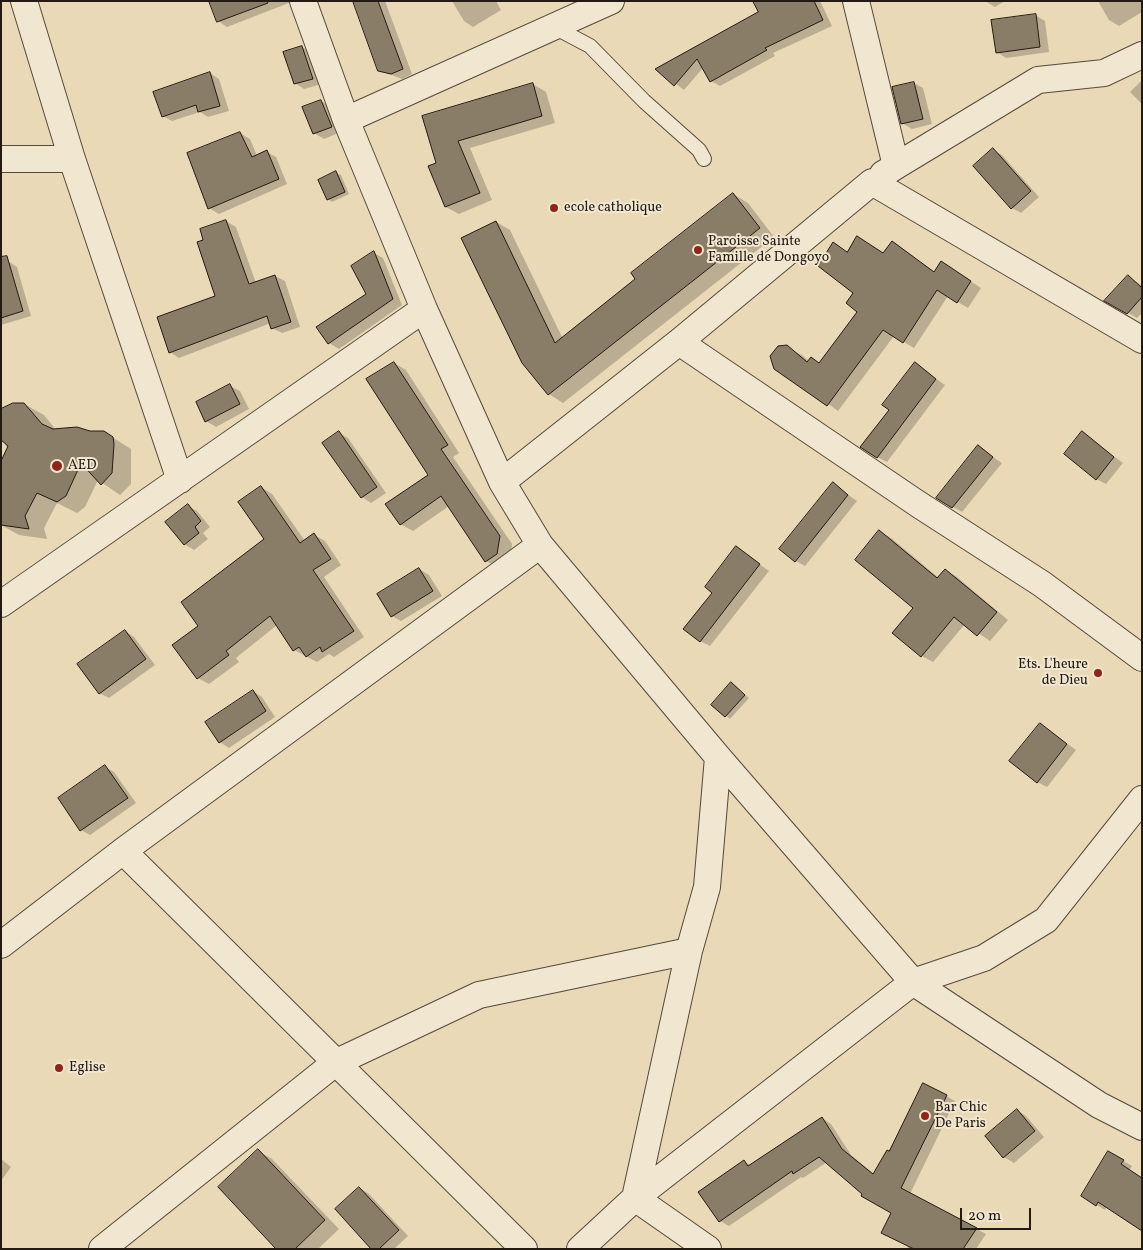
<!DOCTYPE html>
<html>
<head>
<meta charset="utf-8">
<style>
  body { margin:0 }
  #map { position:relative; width:1143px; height:1250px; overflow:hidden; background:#ead9b6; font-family:Vollkorn,serif }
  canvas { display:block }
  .frame { position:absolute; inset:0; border:2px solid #231a12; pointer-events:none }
  .scale { position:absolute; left:960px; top:1208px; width:71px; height:22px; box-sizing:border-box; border:2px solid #231a12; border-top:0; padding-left:6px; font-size:15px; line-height:18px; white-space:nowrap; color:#231a12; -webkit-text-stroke:4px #f1e6d0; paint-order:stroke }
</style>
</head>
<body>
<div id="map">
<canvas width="1143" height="1250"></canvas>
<div class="frame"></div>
<div class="scale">20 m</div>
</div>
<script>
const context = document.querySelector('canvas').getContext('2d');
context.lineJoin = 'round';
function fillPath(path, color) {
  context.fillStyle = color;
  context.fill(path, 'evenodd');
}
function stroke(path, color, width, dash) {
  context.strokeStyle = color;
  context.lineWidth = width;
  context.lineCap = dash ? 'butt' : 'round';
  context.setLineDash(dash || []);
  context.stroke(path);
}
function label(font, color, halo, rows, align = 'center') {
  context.font = font + ' Vollkorn,serif';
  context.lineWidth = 4;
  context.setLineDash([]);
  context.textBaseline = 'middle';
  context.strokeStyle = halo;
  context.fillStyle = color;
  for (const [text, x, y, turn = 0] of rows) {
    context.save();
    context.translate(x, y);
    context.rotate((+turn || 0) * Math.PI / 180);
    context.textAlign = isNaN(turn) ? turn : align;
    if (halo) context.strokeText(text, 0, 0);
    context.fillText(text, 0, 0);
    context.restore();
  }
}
const shadow = new Path2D(`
  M210,1h84l-67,26 -9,-6z
  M355,1h30l27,73 -10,5 -23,-9z
  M452,1h44l5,9 -28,17 -9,-6z
  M764,1h56l12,25 -59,27 2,3 -55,30 -9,-5 -8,-13 -19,22 -27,-21 103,-56z
  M985,1h20l-10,6z
  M1098,1h44v11l-23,14 -10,-6z
  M1035,15l10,6 4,31 -43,6 -9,-6z
  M302,47l9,5 11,32 -18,5 -9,-6z
  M210,73l9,6 10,32 -21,6 -8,-5 -28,9 -9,-5z
  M1142,80v24l-12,-12z
  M914,83l9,5 9,36 -20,5 -10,-6z
  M533,84l13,8 9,31 -85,25 22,52 -33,14 -13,-7 -9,-43 -13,-48z
  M321,101l10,6 10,25 -17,7 -10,-6z
  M240,133l10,6 7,17 10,-4 9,5 11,27 -68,30 -10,-6z
  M993,150l9,5 37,42 -18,16 -9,-5z
  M336,173l5,2 8,19 -17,8 -4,-3z
  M733,194l15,9 26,34 -211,166 -14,-9 -53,-172 14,8 53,109 74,-60z
  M226,221l10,6 20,56 19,-7 10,5 15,46 -18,6 -10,-5 -1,-5 -92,35 -9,-6 47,-55 -12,-56z
  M892,242l43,30 17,-3 29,19 -13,20 -20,-12 -34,52 -20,-12 -56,75 -65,-47v-11l10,-7 19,9 7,6 11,3 39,-53 -11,-58 36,1z
  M374,253l9,5 19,47 -63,44 -10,-6 -11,-16 49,-33z
  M8,261l9,6 14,49 -30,9v-62z
  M1128,276l14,10v27l-5,5 -31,-18z
  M394,363l12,7 53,83 -6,4 59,87 -2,17 -11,7 -13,-7 -37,-55 -36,25 -13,-7 29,-49z
  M915,364l30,21 -58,77 -10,-5 13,-48z
  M230,386l10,5 9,18 -33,18 -10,-6z
  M24,404l20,11 12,15 48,2 27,17v35l-11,11 -22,-15 -13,27 -8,6 -20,-10 -13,25 3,11 -28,-4 -18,-10v-61l7,-15 -7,-11z
  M339,433l9,5 38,55 -15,10 -9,-6z
  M1082,433l41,30 -17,21 -10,-5z
  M978,447l24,16 -40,49 -9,-5z
  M833,484l24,17 -52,65 -9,-5z
  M261,487l11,7 33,47 9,-6 11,6 16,24 -17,12 40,60 -30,20 -5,-3 -12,8 -23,-12 -17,-25 -41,33 3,4 -30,22 -11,-6 2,-52 66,-87z
  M188,506l9,5 13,16 -7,6 5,6 -14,11 -10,-6z
  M879,531l12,7 48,40 6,-8 12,7 51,43 -18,21 -25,-17 -32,38 -11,-6 -8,-48z
  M737,548l32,23 -59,75 -10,-5 14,-49z
  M419,569l10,6 13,21 -41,25 -9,-5z
  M125,631l9,6 21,28 -46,33 -10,-5z
  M732,684l17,14 -19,21 -17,-14z
  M253,691l9,6 13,20 -46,31 -9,-6z
  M1040,724l36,26 -29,37 -10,-5z
  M105,767l9,5 22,31 -46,32 -9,-5z
  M946,1096l9,5 -45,93 76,40 -10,15h-69l1,-3 -15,-34 -29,-18 -37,-32 -24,16 -2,-1 -72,49 -9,-5 24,-59 6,3 72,-47 9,6 20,31 24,20 14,-23z
  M1017,1110l9,6 18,21 -30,26 -10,-6 -18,-21z
  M258,1151l14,8 67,70 -21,20h-40z
  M1108,1152l24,14 -27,44 -23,-14z
  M1,1159l10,8 -10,14z
  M360,1188l9,6 39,42 -14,13h-21z`);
const building = new Path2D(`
  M209,1h58l1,2 -51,19z
  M353,1h25l25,68 -12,5 -13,-3z
  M753,1h61l9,19 -58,28 2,2 -57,32 -13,-23 -23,27 -19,-17 103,-57z
  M1036,14l4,33 -44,6 -5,-33z
  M302,46l11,33 -19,5 -11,-32z
  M210,72l10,34 -22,6 -2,-7 -34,12 -9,-25z
  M914,82l9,37 -22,5 -9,-37z
  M533,83l9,33 -84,25 22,52 -35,14 -17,-41 8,-3 -14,-47z
  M321,100l11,27 -19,7 -11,-27z
  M240,132l12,25 15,-7 12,29 -71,30 -21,-56z
  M993,148l38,43 -20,18 -38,-43z
  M336,171l9,21 -18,8 -9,-20z
  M733,193l27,35 -212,167 -26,-32 -61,-125 35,-17 59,122 80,-64 -4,-6z
  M226,220l23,64 26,-9 16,47 -20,7 -4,-13 -98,37 -12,-36 58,-21 -18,-54 6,-2 -3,-11z
  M857,236l26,17 9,-12 42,31 7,-11 30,20 -14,22 -20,-13 -34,53 -20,-13 -56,76 -53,-37 -4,-13 8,-10 9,-1 20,17 4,-5 8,6 38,-51 -11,-9 7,-10 -35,-27 15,-24 14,10z
  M374,251l19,48 -65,45 -12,-17 50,-33 -15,-28z
  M7,256l16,55 -22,7v-61z
  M1128,275l14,13v9l-15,17 -23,-13z
  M394,362l54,83 -7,4 59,87 -3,18 -12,8 -44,-66 -41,29 -15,-21 43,-29 -62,-96z
  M915,362l21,17 -59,79 -17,-11 29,-37 -7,-5z
  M230,384l10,20 -35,18 -9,-20z
  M13,403h11l18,21 11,5 24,-2 13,4h14l9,6 1,7 -2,29 -11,12 -20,-22 -15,33 -9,6 -20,-9 -12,23 4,13 -28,-4v-64l7,-15 -7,-6v-31z
  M339,431l38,56 -16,11 -39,-55z
  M1082,431l32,26 -18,23 -32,-26z
  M978,445l15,12 -41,51 -16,-10z
  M833,482l15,13 -53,67 -16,-13z
  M261,486l39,57 14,-10 17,26 -18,11 41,61 -32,21 -2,-5 -14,10 -7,-10 -6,4 -23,-35 -44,35 3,4 -32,24 -25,-34 26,-19 -17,-24 83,-63 -26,-37z
  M188,504l13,17 -6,6 4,6 -15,12 -19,-23z
  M879,530l58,48 8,-9 52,43 -20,24 -23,-19 -33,40 -29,-24 21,-25 -58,-48z
  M736,546l24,18 -60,78 -17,-13 29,-36 -7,-6z
  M419,568l14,23 -42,26 -14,-23z
  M125,630l21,29 -47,35 -22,-30z
  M731,682l14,13 -20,22 -14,-12z
  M253,690l13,21 -47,32 -14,-21z
  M1040,723l27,21 -30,39 -28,-22z
  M105,765l23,33 -48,33 -22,-33z
  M923,1083l24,12 -46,93 76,40 -14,21h-49l-33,-16 10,-20 -30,-17 1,-2 -43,-37 -26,17 -1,-3 -73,51 -21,-30 46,-32 4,6 74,-49 20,32 31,25 14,-24 2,1z
  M1017,1109l18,22 -32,27 -18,-22z
  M258,1149l67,71 -30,29h-19l-58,-62z
  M1108,1151l16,9 -3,4 21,14v53l-44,-29 -2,4 -15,-10z
  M359,1187l40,43 -20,19h-8l-36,-40z`);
const lane = new Path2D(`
  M554,27l36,19 54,55 55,49 5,9`);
const street = new Path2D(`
  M24,1l48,158 108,321
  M303,1l43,119 78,189 78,173 38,63 178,212 195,225 186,123 43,22
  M856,1l40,165 -13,8
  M346,120l265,-119
  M1,159h71
  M896,166l142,-86 66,-7 38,-18
  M679,342l239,162 124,80 100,74
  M502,482l177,-140 193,-160 270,158
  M1,604l423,-295
  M123,851l401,398
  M1,945l122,-94 417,-306
  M102,1249l233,-186 144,-68 210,-44
  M580,1249l55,-51 54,-247 18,-64 11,-130
  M708,1249l-73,-51 278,-216 71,-24 62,-38 96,-121`);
const markers = [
  [554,208,5,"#8f2418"],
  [698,250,5,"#8f2418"],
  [57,466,6,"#8f2418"],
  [1098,673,5,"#8f2418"],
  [59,1068,5,"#8f2418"],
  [925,1116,5,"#8f2418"]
];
const poiNames = [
  ["ecole catholique",564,208],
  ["Paroisse Sainte",708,242],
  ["Famille de Dongoyo",708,258],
  ["AED",68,466],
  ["Ets. L'heure",1088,665,"right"],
  ["de Dieu",1088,681,"right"],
  ["Eglise",69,1068],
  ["Bar Chic",935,1108],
  ["De Paris",935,1124]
];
fillPath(shadow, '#0003');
fillPath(building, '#8a7d67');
stroke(building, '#231a12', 1);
stroke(lane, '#554a3b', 16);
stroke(street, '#554a3b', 28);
stroke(lane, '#f1e6d0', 14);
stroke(street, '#f1e6d0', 26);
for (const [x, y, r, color] of markers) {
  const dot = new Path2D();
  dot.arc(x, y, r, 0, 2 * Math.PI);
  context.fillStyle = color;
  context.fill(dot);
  stroke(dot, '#f1e6d0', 2);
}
label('14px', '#231a12', '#f1e6d0', poiNames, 'left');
</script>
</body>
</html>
